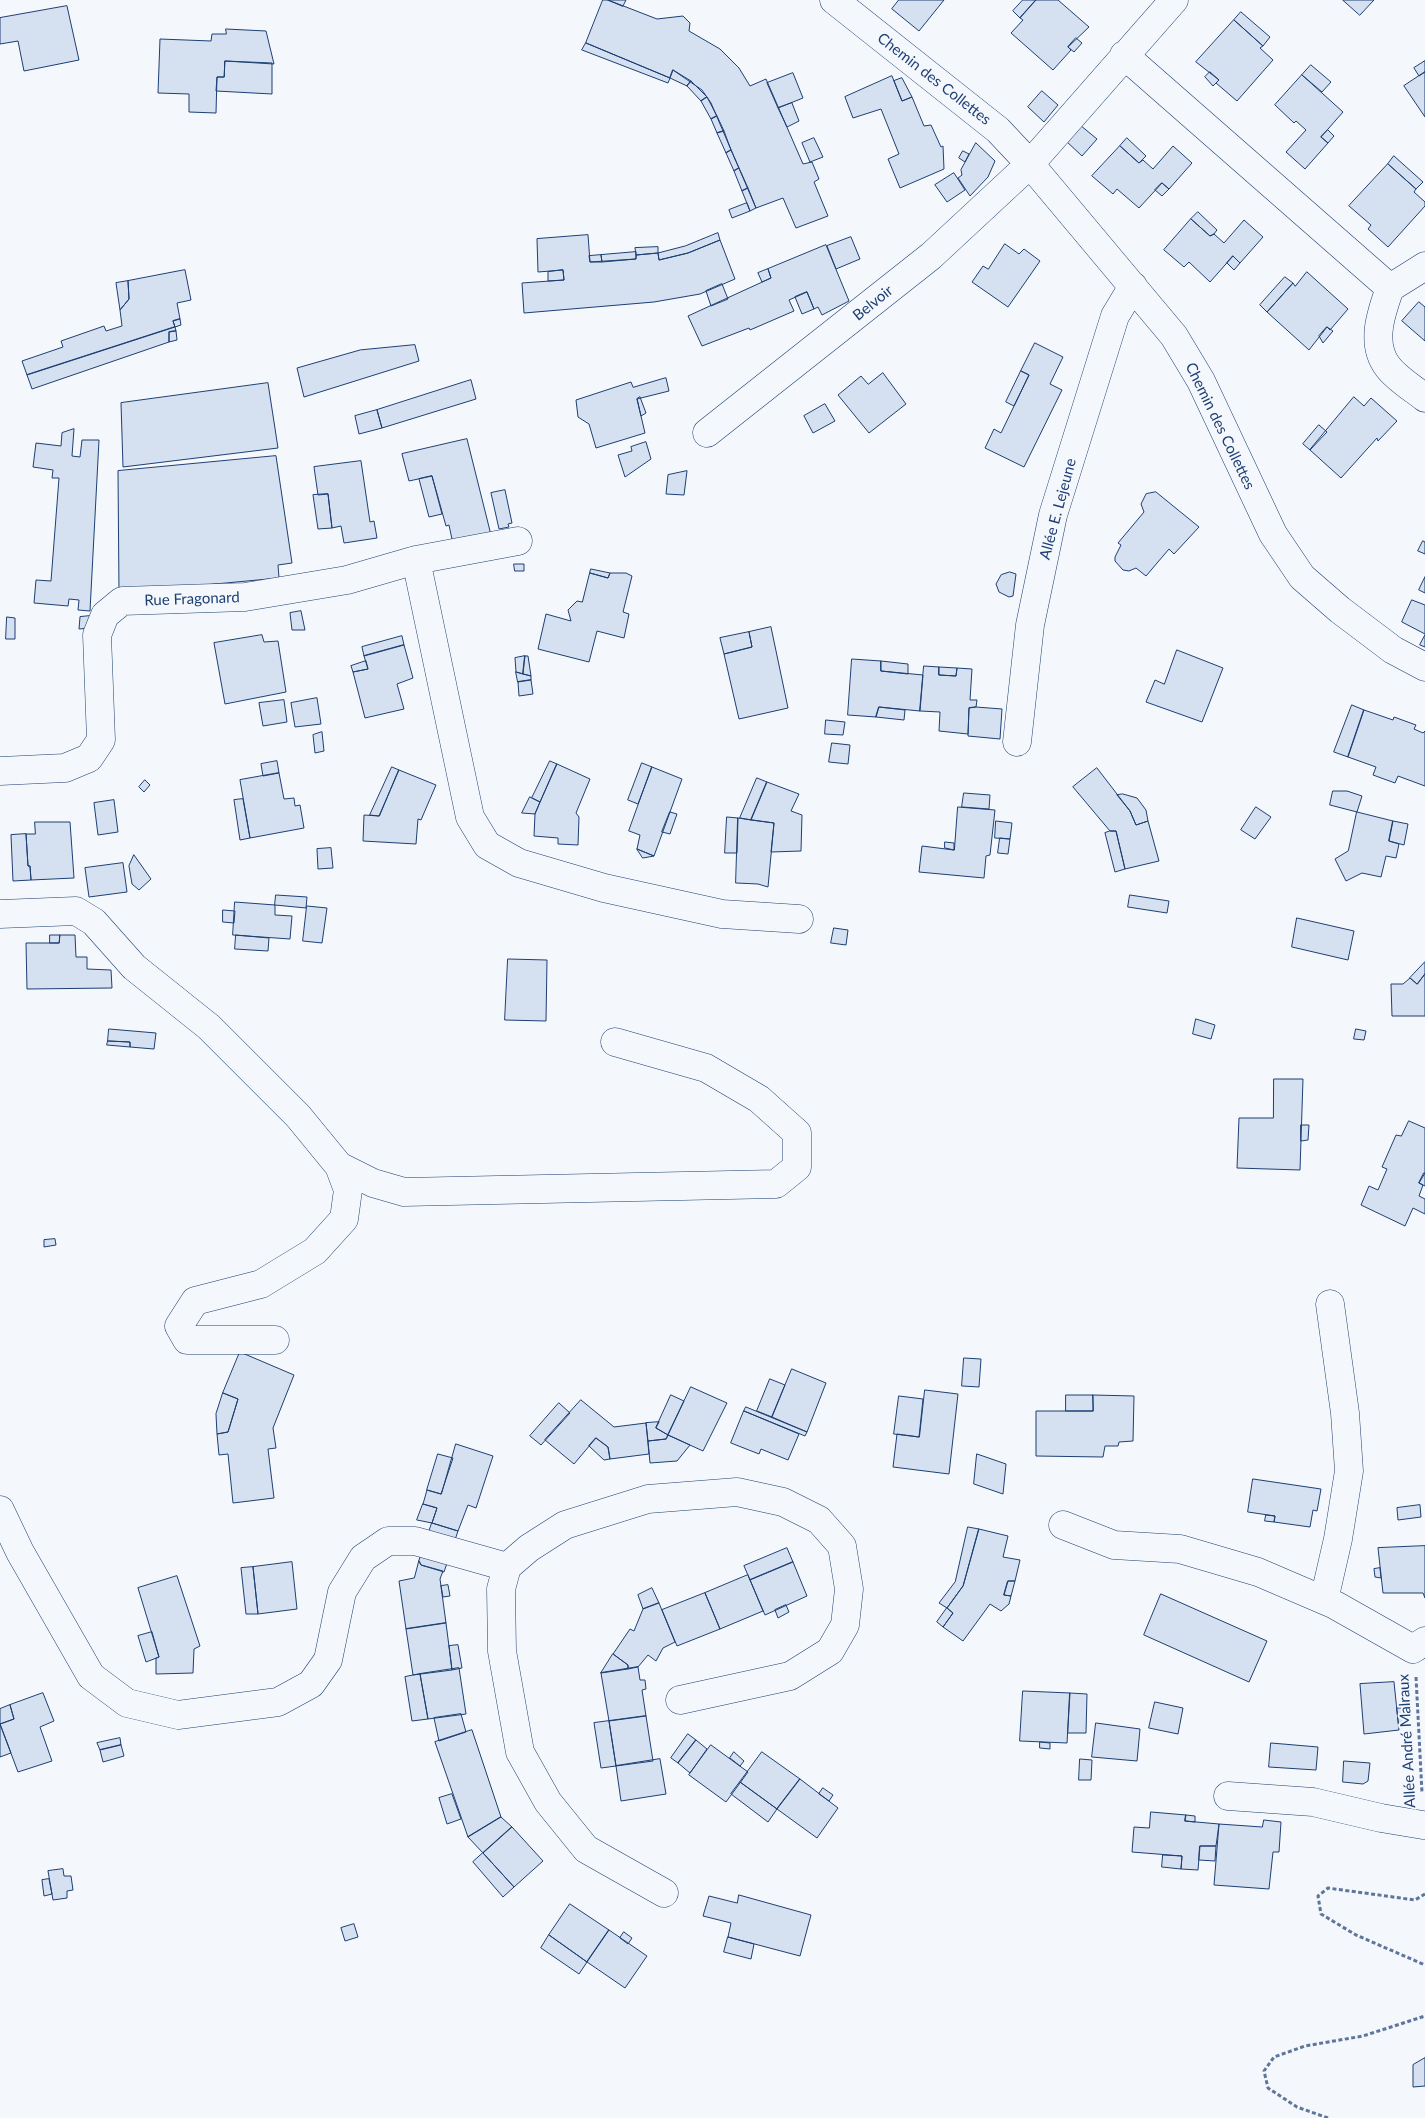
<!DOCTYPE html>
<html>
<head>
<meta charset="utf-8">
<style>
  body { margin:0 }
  canvas { display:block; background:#f4f7fb }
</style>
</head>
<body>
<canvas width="1425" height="2118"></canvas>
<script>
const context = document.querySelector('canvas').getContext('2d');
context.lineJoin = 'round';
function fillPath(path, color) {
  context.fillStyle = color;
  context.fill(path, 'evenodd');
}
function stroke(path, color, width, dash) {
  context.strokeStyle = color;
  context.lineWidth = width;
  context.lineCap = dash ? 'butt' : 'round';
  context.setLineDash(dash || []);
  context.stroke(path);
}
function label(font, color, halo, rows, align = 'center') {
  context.font = font + ' Lato,sans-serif';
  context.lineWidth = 4;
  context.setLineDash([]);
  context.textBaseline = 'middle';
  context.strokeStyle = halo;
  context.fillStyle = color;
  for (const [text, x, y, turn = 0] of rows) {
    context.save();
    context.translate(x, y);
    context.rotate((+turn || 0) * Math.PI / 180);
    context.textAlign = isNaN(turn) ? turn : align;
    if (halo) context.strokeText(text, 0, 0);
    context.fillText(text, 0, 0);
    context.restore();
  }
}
const building = new Path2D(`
  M603,0h5l49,19 26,-3 7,7 -1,8 31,18 19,19 11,18 16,-7 37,85 9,-2 7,17 -5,3 14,34 -32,12 -13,-30 -27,10 -45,-105 -9,-13 -29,-20 -3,8 -84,-35z
  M608,0h18l-3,6z
  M899,0h45l-25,31 -27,-22z
  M1023,0h13l-16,18 -7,-7z
  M1036,0h22l31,27 -21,20 3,3 -18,20 -42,-37 12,-13 -3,-2z
  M1343,0h31l-14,15z
  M67,6l12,54 -55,11 -6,-30 -18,3v-26z
  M1241,12l29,25 -7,9 -29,-26z
  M1234,20l29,26 -3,2 13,12 -36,41 -21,-18 3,-3 -23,-18z
  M226,29l40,2 8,33 -49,-3 -1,16h-7l-1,36 -27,-1v-18l-31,-1 2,-54 51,2 1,-7h14z
  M1076,38l6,5 -8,9 -6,-5z
  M586,43l84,35 -2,5 -86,-33z
  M225,61l47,2v31l-56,-3 1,-14h7z
  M1425,61v11l-6,4 -5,-8z
  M1311,65l20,17 -9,10 -20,-17z
  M673,70l18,11 -4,5 -17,-8z
  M1210,72l9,8 -6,6 -8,-9z
  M1425,72v45l-21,-31z
  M793,73l10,25 -25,10 -11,-25z
  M1302,75l41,37 -22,25 7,6 -23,26 -19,-17 20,-22 -10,-9 -2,2 -19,-18z
  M892,76l10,25 10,-4 12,29 7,-1 10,22 2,-1 1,23 -44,19 -12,-29 11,-5 -18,-45 -28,9 -8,-21z
  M902,78l10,19 -10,4 -8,-20z
  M691,81l16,16 -6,4 -14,-15z
  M1042,91l16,14 -14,17 -16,-15z
  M707,97l10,19 -6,3 -10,-18z
  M792,103l7,18 -12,6 -9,-19z
  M717,116l7,15 -7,2 -6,-14z
  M1080,125l17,14 -15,17 -16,-15z
  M1328,130l6,6 -6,7 -7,-6z
  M724,131l7,19 -5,3 -9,-20z
  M814,138l9,19 -13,5 -8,-19z
  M1127,138l19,18 -7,7 -19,-17z
  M976,143l19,18 -7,16 -18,19 -12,-18 4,-3 -1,-5z
  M1120,146l19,17 4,-3 10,9 20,-23 19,17 -23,26 -7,-6 -23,25 -22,-19 -4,5 -21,-18z
  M731,150l8,18 -5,3 -8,-18z
  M963,151l6,3 -4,8 -6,-4z
  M1394,156l29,26 -7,7 -28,-25z
  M1388,164l28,25 -2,3 11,10v4l-37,41 -20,-18 3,-4 -22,-19z
  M739,168l9,20 -6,3 -8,-20z
  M954,173l11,17 -18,12 -12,-17z
  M1162,183l7,6 -7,7 -7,-6z
  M748,188l8,20 -6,3 -8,-20z
  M747,203l3,8 -18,7 -3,-8z
  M1198,212l19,18 -3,4 -4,2 -19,-17z
  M1191,219l19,17 4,-2 10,9 20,-23 19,17 -23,26 -7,-7 -23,26 -21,-20 -5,5 -20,-17z
  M718,233l2,7 -32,13 -29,7 -1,-7 27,-7z
  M588,235l2,27 46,-3v-4l22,-2 1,7 29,-7 32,-13 15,39 -35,15 -46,8 -130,11 -2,-30 42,-3 -1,-10 -25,2 -1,-33z
  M851,237l9,22 -24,10 -9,-23z
  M1005,244l14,10 5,-5 16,12 -32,46 -36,-25 11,-16 5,3z
  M826,245l23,56 -27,14 -4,-8 -4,2 -7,-17 -18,8 5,11 -44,19 -1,-2 -47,18 -14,-30 83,-38 -3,-9z
  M658,247v6l-22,2 -1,-7z
  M636,252v7l-34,3 -1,-7z
  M601,255l1,7h-12l-1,-6z
  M1233,256l7,7 -6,7 -7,-7z
  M768,269l3,9 -9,4 -4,-9z
  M185,270l6,30 -14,3 3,16 -7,2 2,6 -148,48 -5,-14 41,-14 -2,-6 43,-15 2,5 16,-5 -2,-16 9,-11 -1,-18z
  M563,270l1,10 -16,1v-9z
  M1307,272l41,37 -18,21 -3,-3 -18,23 -42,-38 26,-29 2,3z
  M1285,277l8,6 -26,29 -7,-7z
  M128,281l1,18 -9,11 -4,-27z
  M722,284l6,15 -17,7 -5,-15z
  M807,292l7,17 -12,5 -7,-17z
  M1419,302l6,5v34l-23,-20z
  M180,319l1,6 -6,2 -2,-6z
  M175,327l1,4 -7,1v10l-137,47 -5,-14z
  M1327,327l6,4 -10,12 -4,-7z
  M176,331l1,9 -8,2v-10z
  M1035,343l28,14 -13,27 12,6 -38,77 -39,-19 9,-19 7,4 28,-58 -8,-4z
  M415,345l4,16 -115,36 -7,-29 63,-18z
  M1021,371l8,4 -15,31 -8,-4z
  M883,373l23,31 -37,29 -31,-38 23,-19 7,8z
  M666,378l3,13 -32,8 8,34 -49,15 -7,-24 -11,-7 -2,-17 55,-18 2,5z
  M471,380l5,19 -94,29 -5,-18z
  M268,383l10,65 -155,19 -2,-64z
  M640,397l6,16 -5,3 -4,-17z
  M1354,397l10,9 7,-8 26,23 -19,20 -1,-3 -36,40 -31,-28z
  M825,404l10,17 -22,12 -9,-17z
  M377,410l5,18 -23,6 -4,-18z
  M1319,425l8,7 -17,18 -7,-6z
  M74,429l-2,27 8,1 2,-17h17l-9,171 -12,-1 1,-10 -10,-1 -1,7 -34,-3 2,-23 15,1 8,-103h-7l1,-8 -20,-3 3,-24 25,3 1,-13z
  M467,439l24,96 -38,9 -4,-19 -3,1 -14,-50 -23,5 -7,-27z
  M646,442l5,17 -26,18 -7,-22 14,-4 -1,-4z
  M276,456l16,107 -14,2 1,13 -160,15 -1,-122z
  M361,461l9,61 4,-1 3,17 -33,5 -3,-17 -9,2 -4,-34 -10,1 -4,-28z
  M687,471l-3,24 -18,-1 2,-19z
  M432,476l10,38 -13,3 -10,-38z
  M505,490l7,33 -4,1 1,3 -10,2 -8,-36z
  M1156,492l43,35 -25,27 -5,-5 -23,27 -10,-8 -7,3 -6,-1 -8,-9v-4l6,-12 -3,-2 26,-31 -3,-8 5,-10z
  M328,494l4,34 -14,1 -5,-34z
  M1423,541l2,1v12l-7,-3z
  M514,564h10v7h-9z
  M591,569l19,4 -2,5 -18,-5z
  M1010,572l6,2 -3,22 -4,1 -10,-5 -3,-8 5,-9z
  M590,573l18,5 2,-5h16l6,3 -9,36 6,2 -5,24 -27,-7 -8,31 -51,-13 8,-35 25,7 -3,-11 9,-9 5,1z
  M1425,577v16l-6,-3z
  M1412,600l13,5v29l-23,-12z
  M301,611l4,19h-13l-2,-17z
  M90,616v12l-11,1 1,-12z
  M7,617l8,1v21h-9z
  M771,627l17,81 -49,11 -15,-65 28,-7 -3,-15z
  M749,632l3,15 -28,7 -4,-16z
  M262,635l2,7 14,-1 8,51 -61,12 -11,-61z
  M1425,635v12l-5,-2z
  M402,636l2,9 -40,11 -2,-9z
  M404,645l9,33 -16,6 7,25 -39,9 -12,-46 15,-3 -4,-13z
  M1177,650l46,18 -21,54 -56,-20 9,-22 9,4z
  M525,656h3l3,20 -8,-2z
  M525,656l-2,18 -7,-2 -1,-14z
  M852,659l29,2v10l42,4 -3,36 -41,-4 -3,10 -28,-2z
  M366,661l2,8 -15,3 -2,-6z
  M881,661l27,3v10l-27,-3z
  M924,666l15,1v8l17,1 1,-8 15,1 -2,31h7l-1,7 -7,1 -1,26 -29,-3 1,-19 -20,-1z
  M939,667l18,1 -1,8 -17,-1z
  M516,672l15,4v4l-13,2z
  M531,680l2,14 -14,2 -1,-14z
  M317,698l4,26 -26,3 -4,-24z
  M284,700l3,22 -24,4 -4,-23z
  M1352,705l12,5 -16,47 -14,-5z
  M879,707l26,3 -1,10 -28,-3z
  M976,707l26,2 -2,30 -32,-3 1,-28z
  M1364,710l29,10 1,-3 22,8 -2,4 9,4 2,-2v55l-27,-10 -3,7 -22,-8 3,-8 -28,-10z
  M826,720l19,2 -2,13 -18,-1z
  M322,732l2,19 -9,2 -2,-18z
  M832,743l18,2 -2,19 -19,-2z
  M277,761l2,12 -16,3 -2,-12z
  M550,761l7,3 -17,38 -8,-4z
  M642,763l10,4 -14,37 -10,-4z
  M557,764l33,15 -14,34 3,4 -1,28 -20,-1v-6l-24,-2 1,-22z
  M392,767l7,3 -20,46 -9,-1z
  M652,767l30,12 -28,77 -17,-7 3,-14 -11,-4z
  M1097,768l33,43 6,14 12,-4 11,40 -34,8 -9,-38h-6l-37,-44z
  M399,770l37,15 -15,35 -3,-1 -2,25 -53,-3 1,-26 15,1z
  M279,773l5,26 10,-1 1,8 5,-1 4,23 -54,10 -10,-58z
  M757,778l10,4 -16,38 -11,-2z
  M145,780l5,5 -6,7 -5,-5z
  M767,782l32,12 -8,17 11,4 -1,36 -30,1 3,-29 -23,-3z
  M1333,791h14l15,5 -5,16 -27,-7z
  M964,793l26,2 -1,14 -27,-2z
  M1123,794l14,4 9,12 2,11 -12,4 -6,-14 -13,-16z
  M530,797l10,5 -5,12 -13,-1z
  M243,799l7,39 -10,2 -6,-40z
  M114,800l4,32 -20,3 -4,-32z
  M958,807l37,3 -5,45 -4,1 -2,22 -65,-6 3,-26 32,4z
  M1256,807l15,10 -16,22 -14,-9z
  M670,812l7,2 -7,20 -8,-2z
  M1357,812l36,9 -4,20 10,3 -3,14 -10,-2 -5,21 -19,-4 -16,8 -11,-22 13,-8z
  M727,817l11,1 -1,35h-12z
  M738,818l36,5 -6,64 -10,-3 -22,-1z
  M996,821l16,2 -2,16 -15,-1z
  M1393,821l15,3 -4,21 -15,-4z
  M35,822h35l4,56 -43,2 -1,-14h-2l-2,-32h9z
  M1110,831h6l9,38 -10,3 -10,-39z
  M26,834l2,32h2l1,14 -18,1 -2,-46z
  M1000,838l10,1 -2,15 -10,-1z
  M945,842l9,1v7l-9,-2z
  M331,848l2,20 -15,1 -1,-20z
  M637,849l17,7 -11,2z
  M134,855l17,24 -12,11 -7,-6 -3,-18z
  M123,863l4,29 -38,5 -4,-29z
  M276,895l31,2 -1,11 -31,-3z
  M1130,895l39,6 -2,12 -39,-6z
  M235,902l40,3v10l17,1 -2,23 -57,-4z
  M307,906l20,2 -5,35 -19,-2z
  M223,910l12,1 -1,12 -11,-1z
  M1297,918l57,13 -6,29 -56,-13z
  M834,928l14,2 -2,15 -15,-2z
  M50,935h10l-1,8h-9z
  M60,935h15l1,22h11v12l24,1 1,18 -85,1 -1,-46h33z
  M236,935l33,3 -1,13 -33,-2z
  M508,959l39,1 -1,61 -41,-1z
  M1425,962v12l-8,10 -7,-6z
  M1425,974v42h-33l-1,-32h12l7,-6 7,6z
  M1196,1019l19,6 -4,14 -18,-5z
  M109,1029l47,4 -2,16 -24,-2v-5l-22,-1z
  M1356,1029l10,2 -2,9 -10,-1z
  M108,1041l22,1v5l-23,-2z
  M1274,1079h29l-3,91 -63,-2 2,-50h34z
  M1409,1121l16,7v45l-6,10 4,2 -4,11 6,3v15l-12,-6 -8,18 -44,-21 8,-19 9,4 9,-21 -5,-2 14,-32 5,1z
  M1301,1125h8l-1,15 -7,1z
  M1424,1173h1v13l-6,-3z
  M55,1239l1,6 -12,2v-7z
  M240,1352l54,23 -21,53 3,20 -8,1 6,49 -41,5 -5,-49 -9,1 -2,-21 11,-2 10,-33 -15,-6z
  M964,1358l17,1 -2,28 -17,-1z
  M792,1369l34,14 -19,49 -35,-15z
  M770,1379l15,6 -13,32 -15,-6z
  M691,1387l36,16 -24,48 -35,-16z
  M925,1390l33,4 -9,80 -56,-7 4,-33 22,3z
  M223,1393l15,6 -10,33 -11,2 -1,-20z
  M671,1395l13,6 -16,34 -12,-7z
  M1066,1395h27v16h-27z
  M1093,1395l41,1 -1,45 -14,1 -1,4h-13l-2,11 -67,-1v-45h57z
  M899,1396l24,3 -4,38 -25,-3z
  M581,1400l33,27 32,-4 3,31 -39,5 -2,-12 -12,-9 -22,26 -29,-24z
  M559,1403l11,10 -29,32 -11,-9z
  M746,1407l61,25 -2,4 -61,-25z
  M744,1411l55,23 -11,26 -27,-11 -2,5 -28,-11z
  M659,1422l-3,6 12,7 -2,4 -18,2 -2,-18z
  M668,1435l22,10 -13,16 -27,2 -2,-22 18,-2z
  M596,1438l12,9 2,12 -6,1 -15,-14z
  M456,1444l37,12 -17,52 -8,-3 -10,26 -26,-8 5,-15 -14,-4 4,-14 14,4z
  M438,1454l15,4 -12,36 -14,-4z
  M977,1454l29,10 -3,30 -29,-10z
  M1253,1479l68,10 -4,22 -4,-1 -3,17 -36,-5 1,-6 -27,-4z
  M423,1504l14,4 -5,15 -15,-3z
  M1420,1505l1,12 -23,3 -1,-12z
  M1266,1515l9,1 -1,6 -9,-1z
  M432,1523l26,8 -14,41 -23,-7 -2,-4z
  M968,1527l11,2 -16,57 -16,22 -8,-5 16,-21z
  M979,1529l29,7 -5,21 17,3 -5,21h-7l-4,14 7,1 -2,8 -8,7 -11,-7 -27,37 -20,-14 10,-14 -6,-5 16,-22z
  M1425,1546v52l-2,-5h-40l-5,-45z
  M787,1548l6,14 -43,18 -6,-14z
  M419,1561l2,4 22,6 -3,8 6,44 -40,6 -7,-48 15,-3z
  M292,1562l5,47 -39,5 -5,-47z
  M793,1562l14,34 -42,19 -15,-35z
  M253,1567l5,47h-12l-5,-46z
  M1380,1568l1,10 -6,-1 -1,-8z
  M748,1575l15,36 -43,18 -15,-36z
  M177,1576l23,70 -6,3 -1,24 -37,1v-16l3,-1 -21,-69z
  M1008,1581h7l-4,15 -7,-1z
  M448,1585l2,11 -7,1 -2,-11z
  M652,1588l7,15 -16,6 -5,-14z
  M705,1593l15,36 -43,17 -15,-36z
  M1161,1594l106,47 -18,41 -105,-47z
  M659,1603l16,39 -12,6 -7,13 -8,-6 -10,12 -10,2v-4l-15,-11 17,-25 4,2 9,-22z
  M786,1605l3,7 -11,6 -3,-8z
  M947,1608l6,5 -10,14 -6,-5z
  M446,1623l6,47 -39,5 -7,-46z
  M152,1632l7,25 -13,5 -8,-26z
  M458,1645l4,23 -10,2 -3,-24z
  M613,1654l15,11v4l-27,4z
  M638,1667l2,13h5l1,9 -4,1 4,26 -37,5 -8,-48z
  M459,1668l7,46 -38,5 -8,-45z
  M420,1674l8,45 -16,2 -7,-44z
  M1394,1682l5,48 -35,4 -4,-50z
  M1023,1691l47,2 -3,50 -47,-2z
  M43,1693l11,28 -14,6 12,34 -34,11 -18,-48 14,-5 -4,-14z
  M1070,1693l17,1 -1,39h-18z
  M1155,1702l28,6 -5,26 -29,-6z
  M10,1705l4,14 -14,5 11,29 -11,4v-48z
  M1397,1708h9l2,17 -9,1z
  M461,1714l5,18 -27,9 -5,-23z
  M646,1716l7,45 -37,5 -7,-45z
  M609,1721l7,45 -15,2 -7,-45z
  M1096,1723l44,6 -3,32 -45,-4z
  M472,1730l29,87 -33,20 -33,-95z
  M688,1734l8,6 -18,23 -7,-5z
  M120,1738l1,7 -21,5 -3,-7z
  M696,1740l11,9 -17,24 -12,-10z
  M1040,1742l10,1v6l-10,-1z
  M1271,1743l47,4 -2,23 -47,-3z
  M121,1745l3,11 -21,6 -3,-12z
  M711,1745l37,27 -22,30 -37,-27z
  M734,1752l10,9 -4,5 -10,-8z
  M762,1752l38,27 -23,30 -37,-27z
  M660,1759l6,35 -45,7 -5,-35z
  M1080,1759l12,1 -1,20h-12z
  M1344,1761l26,2 -2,18 -5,3 -20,-2z
  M800,1779l38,29 -21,30 -40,-29z
  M740,1782l37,27 -9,13 -37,-28z
  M823,1788l10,7 -4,6 -10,-7z
  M452,1794l9,25 -14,5 -8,-26z
  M1151,1812l35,3 -1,6 34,3 -3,22h-16l-2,24 -17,-1 1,-13 -50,-4 2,-25 15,1z
  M1186,1815l9,1v6l-10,-1z
  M501,1817l11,10 -29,26 -15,-16z
  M1264,1820l17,2 -2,30h-6l-4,37 -55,-4 5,-61 43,3z
  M512,1827l31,34 -29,26 -31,-34z
  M1200,1846h16l-1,15 -16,-1z
  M483,1853l31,34 -11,10 -30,-35z
  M1163,1855l19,1 -1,13 -19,-2z
  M63,1869l1,7h7l2,14 -6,1v7l-14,2 -5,-29z
  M49,1879l3,15 -8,2 -2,-16z
  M739,1895l72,20 -11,41 -72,-19 3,-14 -28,-7 6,-20 28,7z
  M570,1904l39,26 -22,32 -38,-27z
  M354,1924l4,13 -13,4 -4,-13z
  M609,1930l38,26 -22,32 -38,-26z
  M624,1932l8,6 -4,6 -8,-6z
  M549,1935l38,27 -8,12 -38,-26z
  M728,1937l26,7 -3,15 -27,-7z
  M1425,2058v28l-12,1v-22z`);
const path = new Path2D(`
  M1416,1677l6,116
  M1425,1894l-10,6 -87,-12 -10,8 3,18 35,21 69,30
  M1328,2118l-31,-11 -29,-19 -4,-17 10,-14 31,-11 58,-10 62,-20`);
const minor = new Path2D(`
  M834,0l164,130 32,34 144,172 27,45 72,153 29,43 38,33 53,40 32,17
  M1124,55l266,233 35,-22
  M1390,288c-9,25 -20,56 -2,79 9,12 26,22 37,31
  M707,433l224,-177 99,-92 144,-164
  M416,560l54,257 17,28 32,18 85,25 118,26 77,5
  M1017,742l13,-117 23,-110 62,-199 18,-30
  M0,771l65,-3 24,-10 12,-18 -4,-105 8,-20 17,-14 123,-4 102,-17 69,-20 102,-19
  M0,914l76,-3 18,11 40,45 75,60 89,89 41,50 34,17 31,9 372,-8 21,-17v-34l-38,-34 -53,-31 -91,-26
  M275,1340h-88l-8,-14 16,-25 66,-17 54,-33 29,-32 4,-29 -9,-24
  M0,1510l20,42 71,124 36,27 51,12 100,-13 33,-18 17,-24 14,-68 21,-34 25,-17h27l92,26
  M1063,1525l51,20 66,4 78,23 77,33 78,44 12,-8
  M1324,1600l14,-61 11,-68 -4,-58 -15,-109
  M1228,1796l85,6 68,16 42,7
  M664,1893l-78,-44 -38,-47 -28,-50 -18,-101 -1,-62 6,-22 22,-19 36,-23 83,-26 89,-7 46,10 36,18 23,26 7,43 -4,36 -15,26 -40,25 -110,24`);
const streetNames = [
  ["Chemin des Collettes",934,79,38],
  ["Belvoir",873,303,-39],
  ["Chemin des Collettes",1220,426,64],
  ["Allée E. Lejeune",1058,509,-75],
  ["Rue Fragonard",192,599,-2],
  ["Allée André Malraux",1407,1741,-93]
];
fillPath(building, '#d5e0f0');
stroke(building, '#1d3f73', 1);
stroke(minor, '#1d3f73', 29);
stroke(path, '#5e769c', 3, [4, 2.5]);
stroke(minor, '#f4f7fb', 28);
label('15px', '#1d3f73', '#f4f7fb', streetNames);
</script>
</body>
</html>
